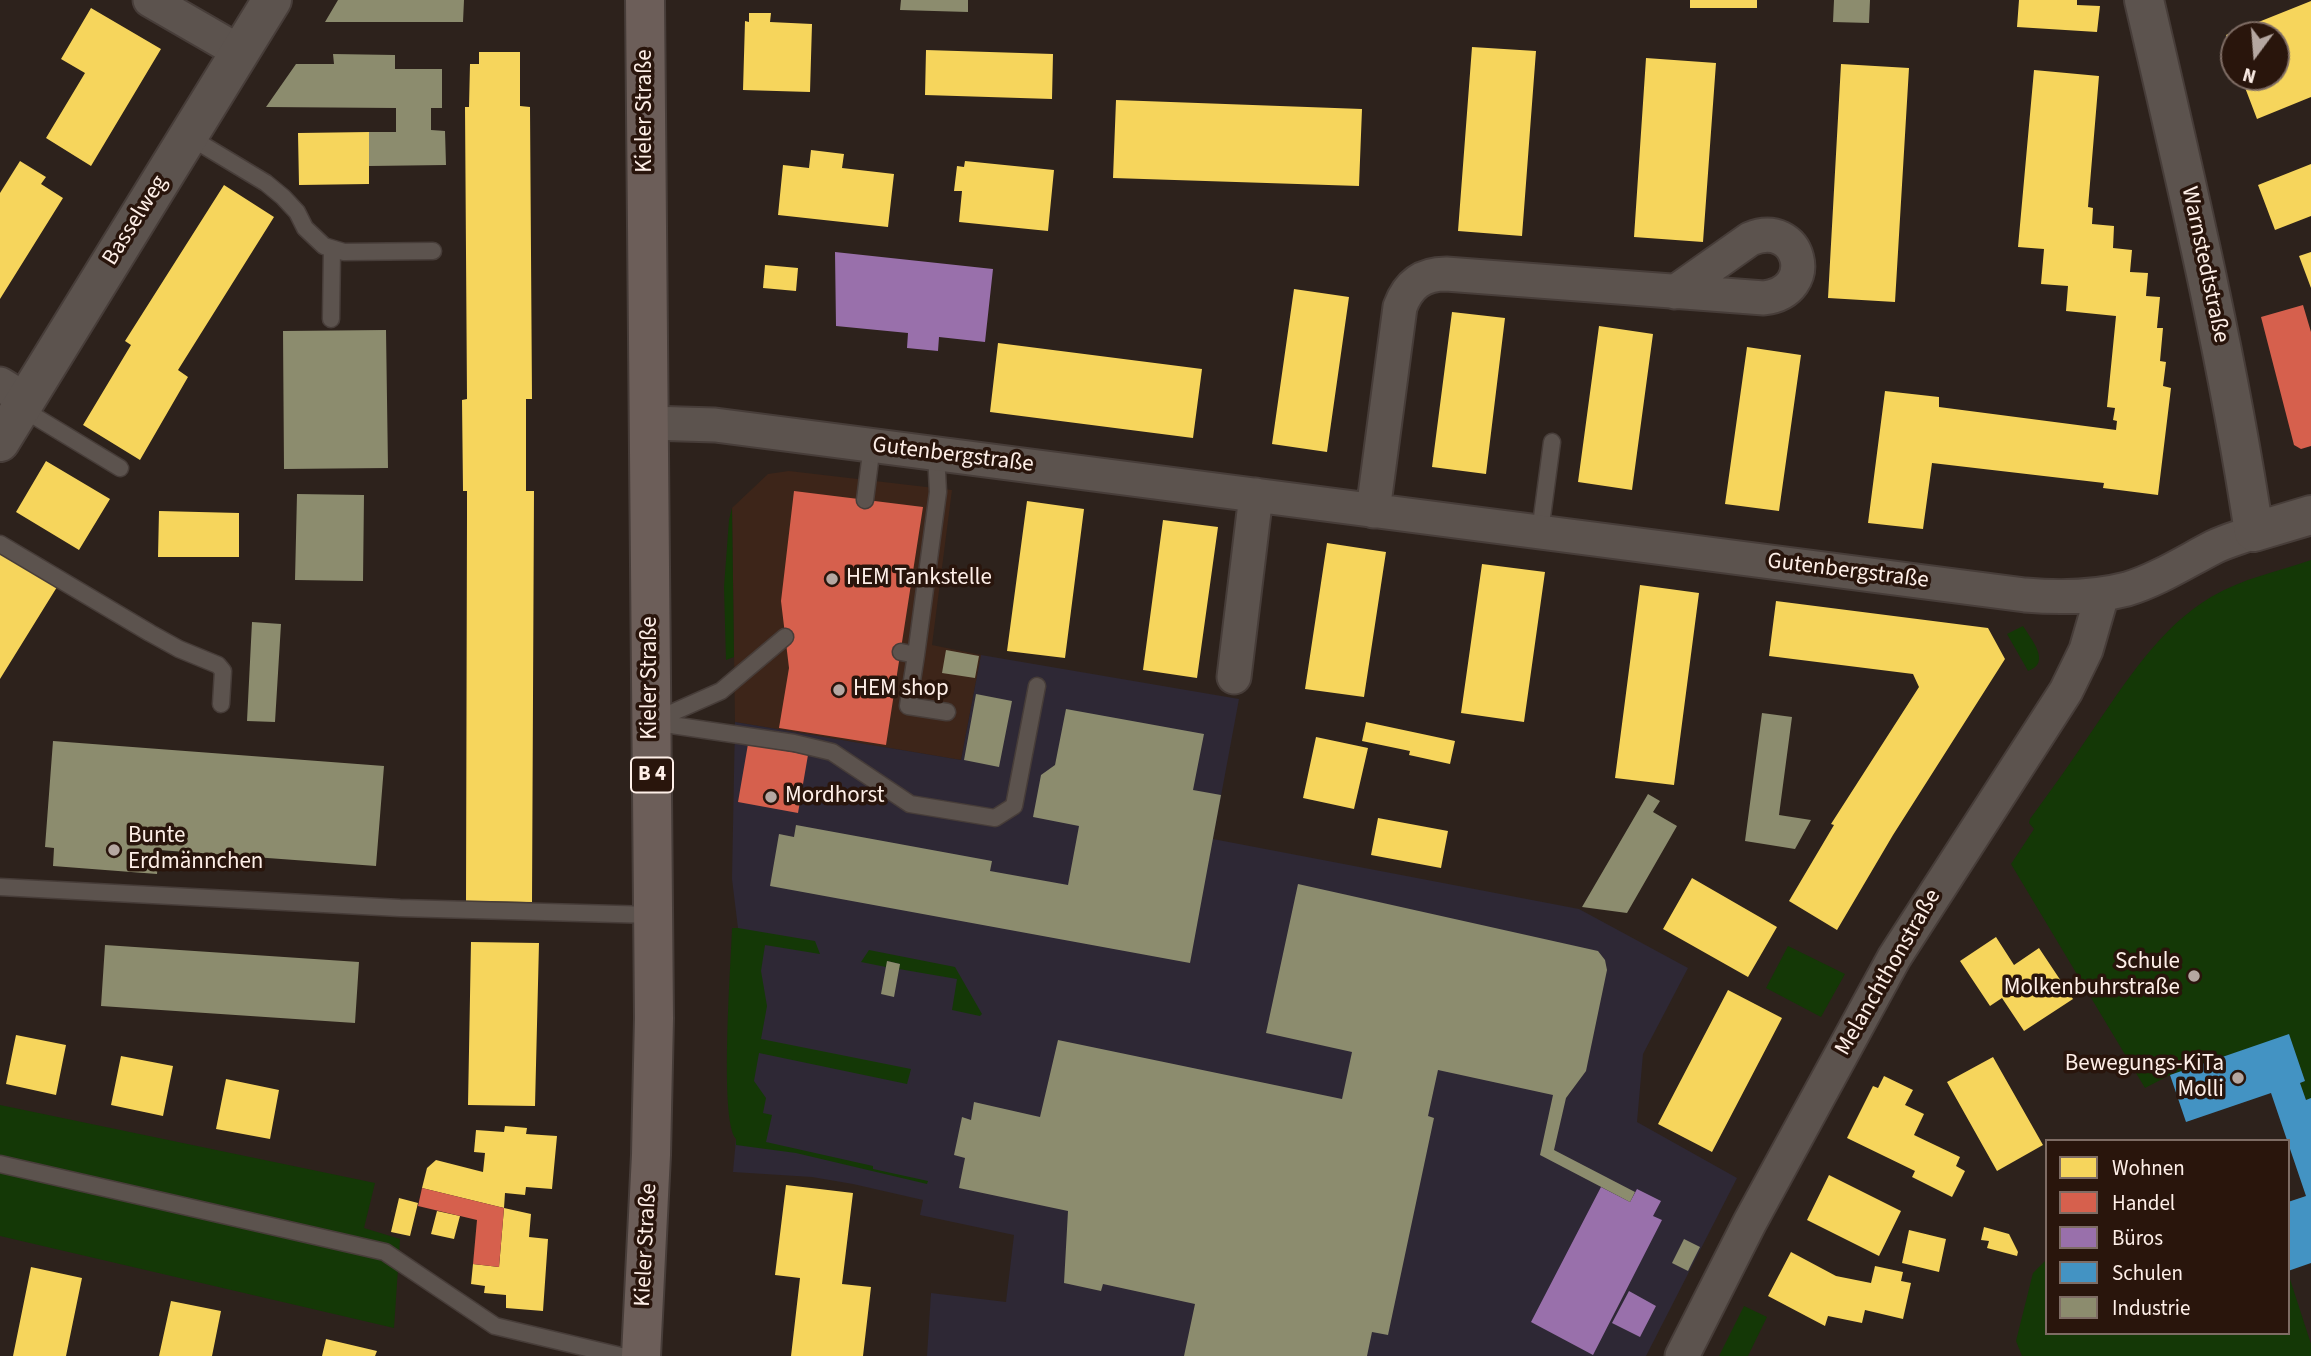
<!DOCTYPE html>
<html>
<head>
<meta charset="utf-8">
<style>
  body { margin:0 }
  #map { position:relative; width:2311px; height:1356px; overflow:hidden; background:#2d221c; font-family:"Source Sans 3",sans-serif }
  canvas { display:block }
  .legend { position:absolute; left:2045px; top:1139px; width:245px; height:196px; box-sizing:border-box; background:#29150c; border:2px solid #7e6c64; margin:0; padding:9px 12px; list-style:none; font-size:21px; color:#feefe8 }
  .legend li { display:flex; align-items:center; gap:14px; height:35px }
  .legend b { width:35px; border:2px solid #7e6c64 }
  .north { position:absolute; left:2220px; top:21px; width:70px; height:70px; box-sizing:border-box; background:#29150c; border:2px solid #7e6c64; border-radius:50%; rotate:196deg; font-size:19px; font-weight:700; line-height:28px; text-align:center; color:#feefe8 }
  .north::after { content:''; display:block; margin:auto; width:24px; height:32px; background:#b5a7a1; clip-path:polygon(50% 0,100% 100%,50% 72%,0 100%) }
</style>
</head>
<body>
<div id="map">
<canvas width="2311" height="1356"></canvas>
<ul class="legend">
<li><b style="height:19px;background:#f6d55c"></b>Wohnen</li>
<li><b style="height:19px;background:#d6604d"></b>Handel</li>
<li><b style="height:19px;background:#9970ab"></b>Büros</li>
<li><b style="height:19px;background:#4393c3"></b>Schulen</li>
<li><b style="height:19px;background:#8c8c6e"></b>Industrie</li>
</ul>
<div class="north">N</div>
</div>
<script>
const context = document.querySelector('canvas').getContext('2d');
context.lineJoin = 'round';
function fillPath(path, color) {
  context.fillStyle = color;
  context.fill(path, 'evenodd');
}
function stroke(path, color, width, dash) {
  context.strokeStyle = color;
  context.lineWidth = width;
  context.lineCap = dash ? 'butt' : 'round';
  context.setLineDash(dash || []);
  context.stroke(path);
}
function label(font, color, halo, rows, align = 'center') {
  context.font = font + ' "Source Sans 3",sans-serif';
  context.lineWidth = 7;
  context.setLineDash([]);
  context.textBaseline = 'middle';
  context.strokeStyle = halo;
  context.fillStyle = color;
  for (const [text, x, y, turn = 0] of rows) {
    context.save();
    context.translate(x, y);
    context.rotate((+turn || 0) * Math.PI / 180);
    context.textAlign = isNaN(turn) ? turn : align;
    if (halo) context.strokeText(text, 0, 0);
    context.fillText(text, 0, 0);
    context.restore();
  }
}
const built = new Path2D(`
  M789,471l163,19 -20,155 49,10 -20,105 -226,-38 -3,-214 36,-34z`);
const industrial = new Path2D(`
  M981,655l258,44 -26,140 366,70 109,59 -45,86 -6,68 100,56 -91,178h-719l4,-63 75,9 8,-67 -94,-20 3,-15 -70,-16 -41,-7 -79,-5 3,-33 2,-211 -6,-49 3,-157 226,38z`);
const green = new Path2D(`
  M732,508l2,149 -8,3 -2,-73 5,-67z
  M2311,560v538l-5,2 -6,-17 5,-2 -16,-46 -119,40 -25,13 -134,-224 23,-35 -5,-6 1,-4c21,-29 42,-58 62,-88 33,-48 68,-104 119,-134 32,-19 66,-25 100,-37z
  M2023,626c8,13 29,37 5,45l-21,-37z
  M732,928h6l77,13 5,13 -55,-9 -4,26 6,35 -6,33 150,30 -4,15 -148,-31 -5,28 12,17 -3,15 9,2 -6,27 107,24v3l55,12 -1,3 -131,-31 -60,-8v-6c-17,-19 -5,-176 -4,-211z
  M1788,946l57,28 -24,43 -55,-29z
  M869,950l86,17 27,47 -2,2 -28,-6 5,-31 -58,-10 1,-5 -12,-3 -2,6 -25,-5z
  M0,1105l375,78 -11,45 36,11 -6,89 -394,-92z
  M2047,1259v74h241v-60l23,71v12h-289l-6,-15 17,-68z
  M1744,1306l23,11 -19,39h-29z`);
const homes = new Path2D(`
  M1690,0h67v8h-67z
  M2019,0h58v5l23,1 -3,26 -80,-5z
  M2311,1v96l-54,22 -16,-42h35v-42h-42v22l-8,-22z
  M91,8l70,41 -70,117 -45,-28 39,-65 -24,-14z
  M749,13h22l-1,9 42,2 -2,68 -67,-2 2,-69 4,1z
  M1472,47l64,4 -14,185 -64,-5z
  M926,50l127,4 -1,45 -127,-4z
  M479,52h41v54l10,1 2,292h-6v92h8l-2,411 -66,-1 1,-386v-24h-4l-1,-91 5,-1 -2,-292h4l1,-43h9z
  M1646,58l70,5 -13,179 -69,-5z
  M1841,64l68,4 -14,234 -67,-4z
  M2034,70l65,6 -11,131 5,1 -1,16 22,2 -1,22 19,2 -2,22 18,1 -2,23 14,1 -3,31h6l-3,33 6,1 -3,24 8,2 -13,107 -55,-7 1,-5 -172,-20 -9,66 -55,-6 17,-132 54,6v10l177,23 1,-9 -4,-1 2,-12 -8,-1 9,-91 -50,-5 2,-25 -27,-2 3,-35 -26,-2z
  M1116,100l246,9 -3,77 -246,-8z
  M369,132v52l-70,1 -1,-52z
  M811,150l33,4 -2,14 52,6 -6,53 -110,-12 5,-50 26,3z
  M20,161l26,16 -5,7 22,14 -63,101v-106z
  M965,161l89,9 -6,61 -89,-9 3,-31h-8l3,-25 7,1z
  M2311,164v52l-36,14 -17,-45z
  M224,185l50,32 -96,153 10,7 -48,83 -57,-35 48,-80 -6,-4z
  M2311,252v36l-12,-32z
  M765,265l33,3 -2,23 -33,-3z
  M1294,289l55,8 -22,155 -55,-8z
  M1452,312l53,6 -19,156 -54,-7z
  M1599,326l54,8 -21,156 -54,-8z
  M998,343l204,26 -9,69 -203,-26z
  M1747,347l54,8 -22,156 -54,-7z
  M46,461l64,38 -31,51 -63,-38z
  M1027,501l57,8 -19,149 -58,-7z
  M159,511l80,2v44h-81z
  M1163,520l55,7 -21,151 -54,-8z
  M1327,543l59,9 -22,145 -59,-8z
  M0,552l57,35 -57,92z
  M1482,564l63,8 -21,150 -63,-9z
  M1640,585l59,8 -25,192 -59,-7z
  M1776,601l212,27 17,31 -112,176 -56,95 -48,-29 45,-76 -3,-1 88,-137 -6,-13 -144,-18z
  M1366,722l89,19 -5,23 -41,-9 1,-4 -48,-10z
  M1316,737l52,11 -14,61 -51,-11z
  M1378,818l70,13 -7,37 -70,-13z
  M1692,878l85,49 -29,50 -85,-48z
  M1996,937l18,28 25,-17 34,51 -49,32 -22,-33 -12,8 -30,-45z
  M471,942l68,1 -4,163 -67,-1z
  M1728,990l54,28 -70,134 -54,-28z
  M16,1035l50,10 -10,50 -50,-11z
  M121,1056l52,10 -10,50 -52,-11z
  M1993,1057l50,88 -46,26 -50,-89z
  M1884,1076l29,14 -8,15 19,9 -10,21 46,22 -4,9 9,5 -13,26 -40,-20 3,-6 -68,-33 26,-52 5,2z
  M226,1079l53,11 -9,49 -54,-10z
  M505,1126l22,2 -1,6 31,2 -5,53 -26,-2 -1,8 -20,-2 -1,15 -82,-20 5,-20 9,-8 47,12 2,-19 -11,-1 2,-22 28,2z
  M1829,1175l72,36 -22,45 -72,-36z
  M786,1185l67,8 -11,91 29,3 -8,69h-72l9,-78 -25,-3z
  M399,1198l19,5 -8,33 -19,-4z
  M504,1208l27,6 -2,23 19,2 -5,72 -37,-3v-13l-22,-2 1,-7 -14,-2 2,-20 26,3z
  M437,1211l23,5 -6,23 -23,-5z
  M1984,1227l25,7 9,18 -1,4 -30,-8 2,-7 -8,-1z
  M1909,1230l37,9 -7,33 -37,-9z
  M1791,1252l45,24 35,7 4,-17 28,6 -2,9 10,2 -8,36 -38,-9 -3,13 -34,-7 -3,10 -57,-30z
  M31,1267l51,11 -16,78h-53z
  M171,1301l50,10 -9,45h-53z
  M326,1339l51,12 -2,5h-53z`);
const shops = new Path2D(`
  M2303,305l8,27v114l-10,3 -7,-4 -33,-128z
  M794,491l129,16 -37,238 -107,-17 10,-60 -8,-67z
  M748,744l60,11 -10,58 -60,-11z
  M422,1188l82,20 -5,59 -26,-3 4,-44 -59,-14z`);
const offices = new Path2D(`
  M835,252l158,17 -8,73 -46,-5 -1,14 -31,-3 1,-15 -72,-7z
  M1601,1187l29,15 7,-13 24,12 -8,15 9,4 -69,135 -62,-33z
  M1629,1291l27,15 -16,31 -28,-14z`);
const schools = new Path2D(`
  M2289,1034l16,47 -5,2 6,17 5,-2v165l-23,8v-69l18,-6 -35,-103 -85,29 -16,-47z`);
const industry = new Path2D(`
  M338,0h126l-1,22h-138z
  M901,0h67v12l-68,-2z
  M1834,0h36l-1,23 -36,-1z
  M333,54l62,1v14h47v39h-11v22l14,1 1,34 -77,1v-34h27v-24l-130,-1 30,-43h38z
  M386,330l2,138 -104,1 -1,-138z
  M297,494l67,1 -1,86 -68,-1z
  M252,622l29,2 -6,98 -28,-1z
  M946,650l33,6 -4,22 -33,-5z
  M976,694l36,7 -13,66 -35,-7z
  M1066,709l138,25 -11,56 28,5 -31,168 -420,-77 9,-52 15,3 2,-12 196,36 -2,10 78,14 11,-59 -46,-9 8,-42 14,-10z
  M1762,713l30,4 -13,98 32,5 -16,29 -50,-8z
  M53,741l331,25 -8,100 -217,-16 -2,24 -104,-8 1,-18 -9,-1z
  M1648,794l12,7 -7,11 24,14 -50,87 -45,-6z
  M1298,884l300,67 7,9 2,10 -21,101 -20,27 -12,52 81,42 -5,10 -90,-47 13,-60 -115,-25 -10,46 6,2 -46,217 -16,-3 -5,24h-183l11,-52 -92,-20 -2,7 -37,-8 4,-72 -109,-23 6,-30 -11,-3 8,-38 9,3 3,-18 66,15 18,-77 284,59 10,-47 -86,-19z
  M105,945l254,17 -4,61 -254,-17z
  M887,961l13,3 -6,33 -13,-3z
  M1684,1239l16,8 -12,24 -16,-8z`);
const lane = new Path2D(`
  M188,136l78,47 17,14 14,15 8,16 19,18 20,6 89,-1
  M331,319l1,-69
  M21,408l99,60
  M865,500l7,-55
  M1540,532l12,-90
  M0,544l150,89 29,16 39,16 5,6 -2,33
  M785,637l-64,54 -70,31 143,21 38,9 78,52 85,14 19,-12 23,-120
  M901,652l15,3 -8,51 39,6
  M916,655l22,-163 -2,-38
  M0,887l400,21 253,7
  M0,1164l385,88 110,74 126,30`);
const street = new Path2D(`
  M150,0l90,52
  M0,384l26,16
  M649,423l66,2 1310,170c35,3 68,3 102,-6 30,-9 58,-27 87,-42 12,-6 27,-10 40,-15
  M1373,511l27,-204c8,-22 22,-33 46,-33l318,24c56,-7 36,-80 -14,-59l-75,53
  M1234,677l22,-182
  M1682,1356l68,-134 144,-264 172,-267 20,-41 16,-55`);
const secondary = new Path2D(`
  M2144,0c41,177 83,353 110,532l57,-17
  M0,442l272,-442`);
const primary = new Path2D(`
  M641,1356l10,-201 3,-137 -9,-1018`);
const markers = [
  [832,579,7,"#b5a7a1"],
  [839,690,7,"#b5a7a1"],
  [771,797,7,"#b5a7a1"],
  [114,850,7,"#b5a7a1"],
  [2194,976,7,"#b5a7a1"],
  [2238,1078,7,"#b5a7a1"]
];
const shields = [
  [652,775,42]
];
const shieldNames = [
  ["B 4",652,775]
];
const streetNames = [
  ["Kieler Straße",646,111,-90],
  ["Basselweg",136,221,-58],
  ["Warnstedtstraße",2204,265,78],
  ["Gutenbergstraße",953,456,7],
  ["Gutenbergstraße",1848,572,7],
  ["Kieler Straße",651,678,-90],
  ["Melanchthonstraße",1889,973,-60],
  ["Kieler Straße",647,1245,-87]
];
const poiNames = [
  ["HEM Tankstelle",846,579],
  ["HEM shop",853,690],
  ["Mordhorst",785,797],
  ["Bunte",128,837],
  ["Erdmännchen",128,863],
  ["Schule",2180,963,"right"],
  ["Molkenbuhrstraße",2180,989,"right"],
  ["Bewegungs-KiTa",2224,1065,"right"],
  ["Molli",2224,1091,"right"]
];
fillPath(built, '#3d2519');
fillPath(industrial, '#2e2835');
fillPath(green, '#143806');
fillPath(homes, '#f6d55c');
fillPath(shops, '#d6604d');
fillPath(offices, '#9970ab');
fillPath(schools, '#4393c3');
fillPath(industry, '#8c8c6e');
stroke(lane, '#473d39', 19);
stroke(street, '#473d39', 37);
stroke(secondary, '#473d39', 42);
stroke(primary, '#473d39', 42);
stroke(lane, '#5c534e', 16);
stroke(street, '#5c534e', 33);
stroke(secondary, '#5c534e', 38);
stroke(primary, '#6c5e59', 38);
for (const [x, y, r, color] of markers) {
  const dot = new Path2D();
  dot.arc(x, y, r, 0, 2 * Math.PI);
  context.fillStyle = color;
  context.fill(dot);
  stroke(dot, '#29150c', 2.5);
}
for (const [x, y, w] of shields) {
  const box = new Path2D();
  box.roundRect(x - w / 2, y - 17.5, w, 35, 5);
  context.fillStyle = '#29150c';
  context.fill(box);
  stroke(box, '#feefe8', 2);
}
label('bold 21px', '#feefe8', null, shieldNames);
label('23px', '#feefe8', '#29150c', streetNames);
label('23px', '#feefe8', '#29150c', poiNames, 'left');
</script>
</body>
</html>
